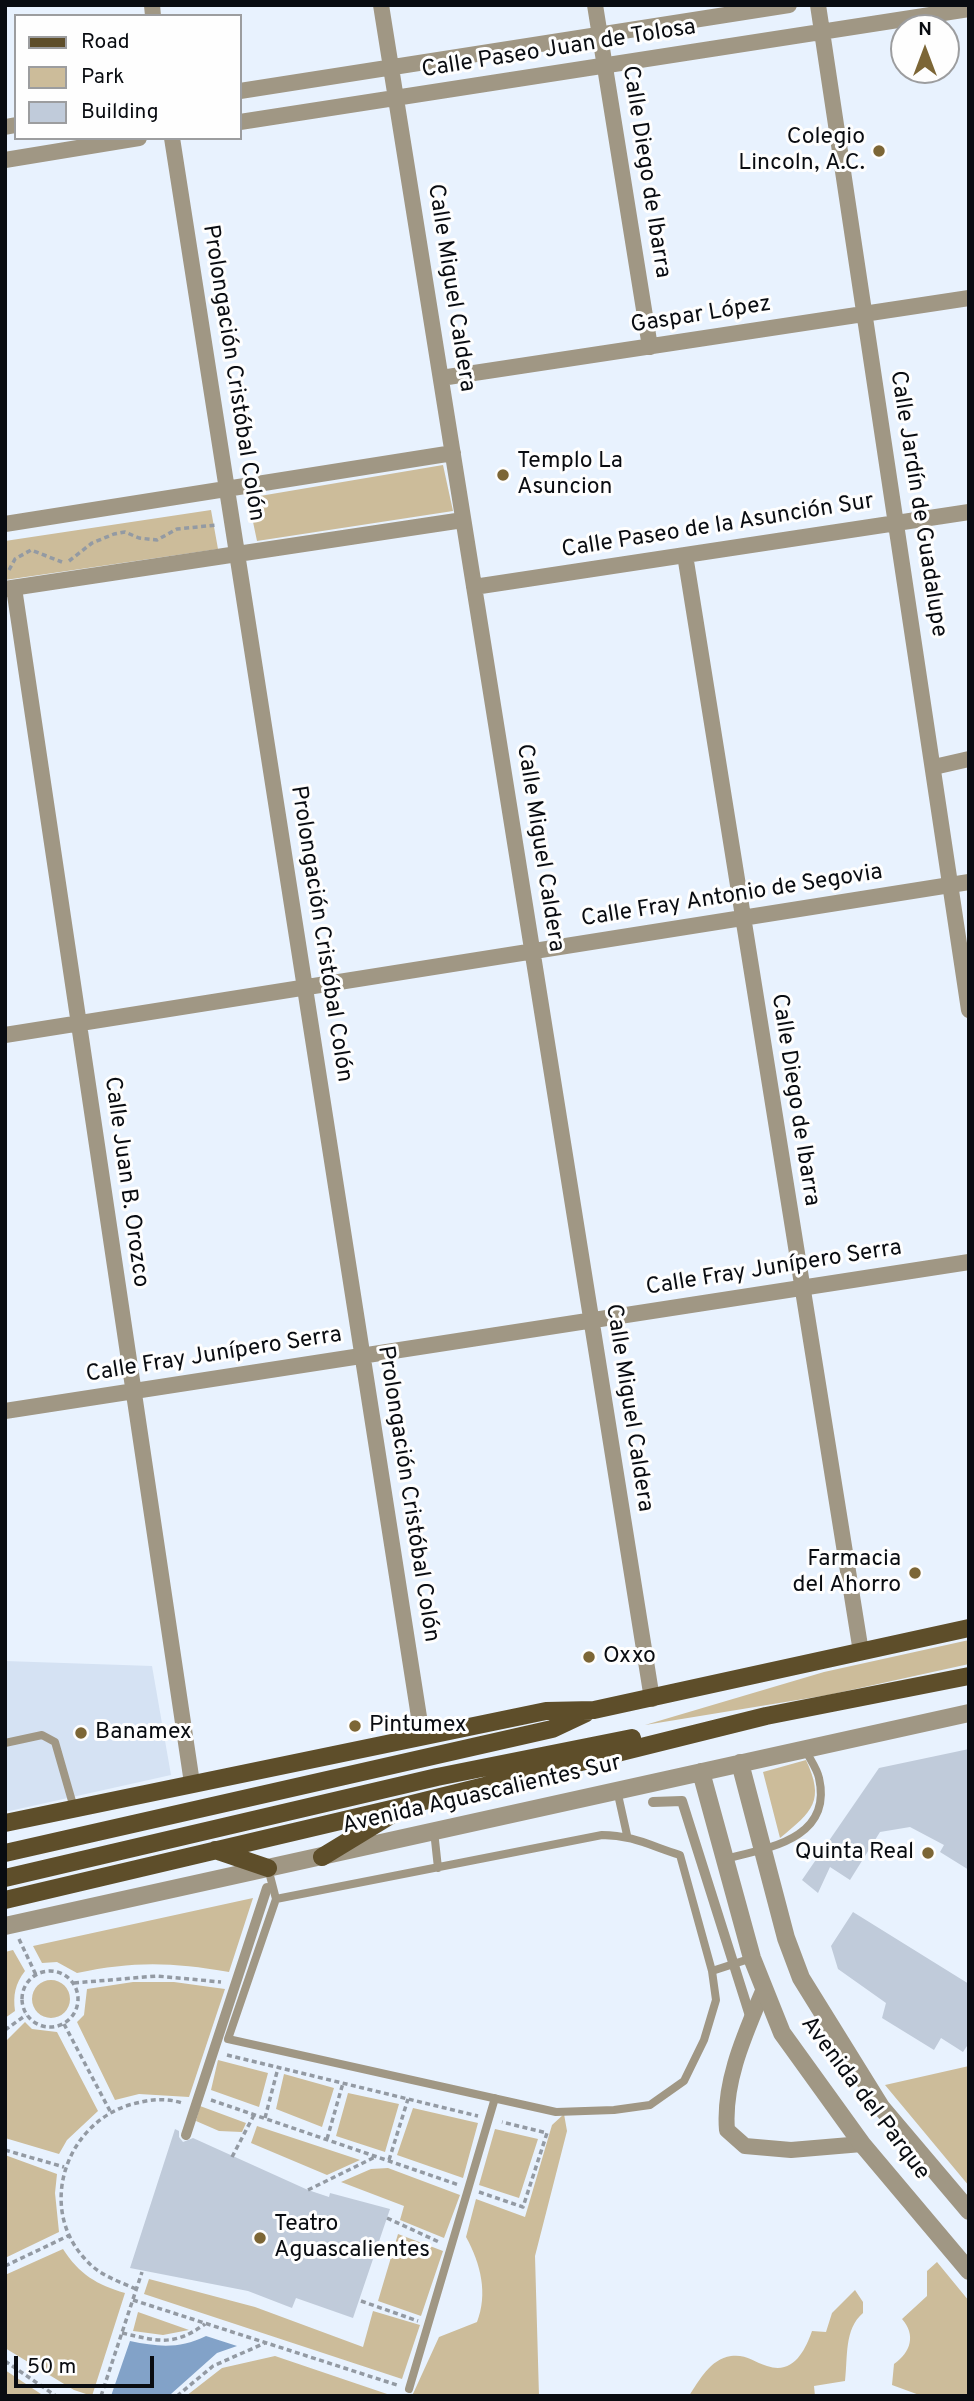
<!DOCTYPE html>
<html>
<head>
<meta charset="utf-8">
<style>
  body { margin:0 }
  #map { position:relative; width:974px; height:2401px; overflow:hidden; background:#e8f2fe; font-family:Overpass,sans-serif }
  canvas { display:block }
  .frame { position:absolute; inset:0; border:7px solid #090c11; pointer-events:none }
  .legend { position:absolute; left:14px; top:14px; width:228px; height:126px; box-sizing:border-box; background:#fefefe; border:2px solid #9c9d9f; margin:0; padding:9px 12px; list-style:none; font-size:21px; color:#090c11 }
  .legend li { display:flex; align-items:center; gap:14px; height:35px }
  .legend b { width:35px; border:2px solid #9c9d9f }
  .north { position:absolute; left:890px; top:14px; width:70px; height:70px; box-sizing:border-box; background:#fefefe; border:2px solid #9c9d9f; border-radius:50%; rotate:0deg; font-size:19px; font-weight:700; line-height:28px; text-align:center; color:#090c11 }
  .north::after { content:''; display:block; margin:auto; width:24px; height:32px; background:#7c6636; clip-path:polygon(50% 0,100% 100%,50% 72%,0 100%) }
  .scale { position:absolute; left:14px; top:2356px; width:140px; height:32px; box-sizing:border-box; border:4px solid #090c11; border-top:0; padding-left:9px; font-size:21px; line-height:24px; white-space:nowrap; color:#090c11; -webkit-text-stroke:5px #fefefe; paint-order:stroke }
</style>
</head>
<body>
<div id="map">
<canvas width="974" height="2401"></canvas>
<div class="frame"></div>
<ul class="legend">
<li><b style="height:9px;background:#5e4e2a"></b>Road</li>
<li><b style="height:19px;background:#ccbc9a"></b>Park</li>
<li><b style="height:19px;background:#c0cbda"></b>Building</li>
</ul>
<div class="north">N</div>
<div class="scale">50 m</div>
</div>
<script>
const context = document.querySelector('canvas').getContext('2d');
context.lineJoin = 'round';
function fillPath(path, color) {
  context.fillStyle = color;
  context.fill(path, 'evenodd');
}
function stroke(path, color, width, dash) {
  context.strokeStyle = color;
  context.lineWidth = width;
  context.lineCap = dash ? 'butt' : 'round';
  context.setLineDash(dash || []);
  context.stroke(path);
}
function label(font, color, halo, rows, align = 'center') {
  context.font = font + ' Overpass,sans-serif';
  context.lineWidth = 6;
  context.setLineDash([]);
  context.textBaseline = 'middle';
  context.strokeStyle = halo;
  context.fillStyle = color;
  for (const [text, x, y, turn = 0] of rows) {
    context.save();
    context.translate(x, y);
    context.rotate((+turn || 0) * Math.PI / 180);
    context.textAlign = isNaN(turn) ? turn : align;
    if (halo) context.strokeText(text, 0, 0);
    context.fillText(text, 0, 0);
    context.restore();
  }
}
const built = new Path2D(`
  M5,1661l147,5 19,109 -166,37z`);
const green = new Path2D(`
  M443,465l10,46 -196,30 -9,-43z
  M211,510l7,39 -213,31v-39z
  M969,1640v24l-141,31 -183,30 179,-53z
  M806,1760c19,41 7,51 -26,78l-17,-66z
  M253,1898l-24,74c-58,-10 -95,-11 -152,1l-20,-11 -15,1 -9,-17z
  M13,1950l12,21c-10,13 -12,24 -10,40l-10,7v-66z
  M32 1999a19 19 0 1 1 38 0a19 19 0 1 1-38 0Z
  M133,1982h41l51,7 -36,108 -50,-3 -24,6 -38,-78 7,-7 3,-26z
  M25,2022l7,7 25,3 41,79 -31,29 -8,14 -54,-16v-96z
  M218,2060l50,13 -9,34 -48,-17z
  M969,2066v120l-84,-101z
  M284,2074l50,14 -12,39 -46,-18z
  M348,2093l51,11 -14,48 -49,-16z
  M200,2106l46,17 -4,9 -23,-1 -23,-10z
  M413,2108l65,15 -15,55 -66,-23z
  M564,2114l3,17 -32,125 4,140h-127l27,-59 38,-15c11,-28 4,-58 -11,-85l10,-38 49,18 27,-92z
  M257,2126l103,34 -33,15 -76,-32z
  M495,2129l43,10 -19,59 -40,-13z
  M5,2155l52,19 -2,19 4,39 -54,26z
  M388,2168l72,27 -16,43 -44,-18 4,-14 -63,-24 30,-13z
  M398,2234l45,17 -22,65 -43,-15z
  M63,2249c16,25 34,36 62,44l-33,103 -18,-6 -69,-42v-73z
  M937,2262l32,39v95h-47l-30,-11 2,-21c17,-12 22,-29 8,-45l25,-23v-25z
  M149,2279l106,28 108,40 10,-36 47,14 -18,54 -258,-85z
  M855,2290l8,12v11c-19,16 -15,44 -18,68l-31,5 1,10h-126c10,-15 21,-37 42,-40 15,-2 23,6 36,10 26,9 38,-15 45,-35l14,1 6,-19z
  M138,2312l51,18 -26,5 -30,-4z
  M275,2356l118,40h-207l36,-28z
  M5,2370l39,26h-39z`);
const water = new Path2D(`
  M206,2336l31,10 -20,7 -46,41 -60,2 19,-55c29,6 49,8 76,-5z`);
const building = new Path2D(`
  M969,1749v121l-29,-18 4,-7 -34,-18 -30,5 -30,48 -20,-13 -12,26 -16,-13 77,-112z
  M853,1912l116,72v59l-6,9 -22,-14 -7,12 -52,-32 4,-15 -48,-34 -7,-23z
  M175,2129l4,2v6l4,5 10,-4 115,52 21,7 1,-4 60,16 -37,109 -57,-20 -4,10 -44,-17 -118,-23z`);
const path = new Path2D(`
  M69,561l23,-18 22,-9 11,-2 14,6 18,2 20,-11 40,-4
  M9,570l6,-11 16,-9 31,12
  M19,1939l17,36
  M22 1999a28 28 0 1 1 56 0a28 28 0 1 1-56 0Z
  M74,1983l83,-7 64,6
  M64,2024l46,87
  M5,2030l21,-15
  M227,2055l251,61
  M211,2100l248,85
  M265,2118l13,-50
  M327,2139l16,-56
  M5,2150l59,17
  M232,2157l22,-42
  M389,2160l19,-61
  M308,2190l67,-33
  M479,2192l44,15 24,-74 -45,-11
  M387,2218l52,24
  M5,2266l65,-31
  M136,2289c-18,-8 -37,-14 -50,-29 -49,-51 -21,-135 43,-155 18,-5 35,-8 53,-2
  M133,2300l264,85
  M361,2301l57,20
  M122,2333c36,8 51,14 83,-9
  M5,2361l51,35
  M101,2396l41,-124
  M177,2396l36,-30 52,-23`);
const service = new Path2D(`
  M5,1743l37,-8 13,7 19,66
  M617,1790l10,45
  M434,1831l4,37
  M602,1835c30,0 49,11 78,20l32,116 4,29 -12,40 -20,41 -34,24 -36,5 -58,2 -328,-73 48,-140z
  M725,1859c43,-11 108,-20 94,-81 -2,-10 -10,-20 -14,-29
  M268,1868l8,31
  M712,1971l40,-13
  M409,2389l86,-291`);
const pedestrian = new Path2D(`
  M653,1802l29,-1 69,218
  M186,2135l81,-247`);
const minor = new Path2D(`
  M152,5l1,11
  M381,5l271,1694
  M595,5l55,342
  M818,5l151,1005
  M240,91l549,-86
  M240,122l729,-113
  M5,127l11,-2
  M172,138l250,1598
  M5,160l134,-22
  M441,378l528,-80
  M5,524l448,-71
  M685,555l176,1097
  M474,587l495,-75
  M14,588l178,1195
  M5,589l458,-69
  M934,767l35,-8
  M5,1035l964,-153
  M5,1411l964,-149
  M763,1991c-18,43 -40,91 -36,139l18,16 46,4 71,-6`);
const tertiary = new Path2D(`
  M740,1763l46,175 15,40 80,129 88,104
  M701,1772l51,186 30,75 80,111 107,127
  M5,1926l964,-213`);
const primary = new Path2D(`
  M5,1823l541,-112 48,-1 375,-82
  M215,1850l53,18
  M5,1853l547,-124 34,-16
  M322,1857l69,-42
  M5,1878l432,-101 195,-39
  M5,1900l399,-94 362,-90 203,-40`);
const markers = [
  [879,151,7,"#7c6636"],
  [503,475,7,"#7c6636"],
  [915,1573,7,"#7c6636"],
  [589,1657,7,"#7c6636"],
  [355,1726,7,"#7c6636"],
  [81,1733,7,"#7c6636"],
  [928,1853,7,"#7c6636"],
  [260,2238,7,"#7c6636"]
];
const streetNames = [
  ["Calle Paseo Juan de Tolosa",559,50,-9],
  ["Calle Diego de Ibarra",645,172,81],
  ["Calle Miguel Caldera",450,288,81],
  ["Gaspar López",701,316,-9],
  ["Prolongación Cristóbal Colón",232,373,81],
  ["Calle Jardín de Guadalupe",917,504,81],
  ["Calle Paseo de la Asunción Sur",718,527,-9],
  ["Calle Miguel Caldera",539,848,81],
  ["Calle Fray Antonio de Segovia",732,897,-9],
  ["Prolongación Cristóbal Colón",320,934,81],
  ["Calle Diego de Ibarra",794,1100,81],
  ["Calle Juan B. Orozco",125,1182,82],
  ["Calle Fray Junípero Serra",774,1269,-9],
  ["Calle Fray Junípero Serra",214,1356,-9],
  ["Calle Miguel Caldera",628,1408,81],
  ["Prolongación Cristóbal Colón",407,1494,81],
  ["Avenida Aguascalientes Sur",482,1796,-13],
  ["Avenida del Parque",864,2099,53]
];
const poiNames = [
  ["Colegio",865,138,"right"],
  ["Lincoln, A.C.",865,164,"right"],
  ["Templo La",517,462],
  ["Asuncion",517,488],
  ["Farmacia",901,1560,"right"],
  ["del Ahorro",901,1586,"right"],
  ["Oxxo",603,1657],
  ["Pintumex",369,1726],
  ["Banamex",95,1733],
  ["Quinta Real",914,1853,"right"],
  ["Teatro",274,2225],
  ["Aguascalientes",274,2251]
];
fillPath(built, '#d5e2f3');
fillPath(green, '#ccbc9a');
fillPath(water, '#82a2c8');
fillPath(building, '#c0cbda');
stroke(path, '#939aa3', 3.5, [5, 3.5]);
stroke(service, '#a09784', 8);
stroke(pedestrian, '#a09784', 10);
stroke(minor, '#a09784', 16);
stroke(tertiary, '#a09784', 18);
stroke(primary, '#5e4e2a', 18);
for (const [x, y, r, color] of markers) {
  const dot = new Path2D();
  dot.arc(x, y, r, 0, 2 * Math.PI);
  context.fillStyle = color;
  context.fill(dot);
  stroke(dot, '#fefefe', 2.5);
}
label('23px', '#090c11', '#fefefe', streetNames);
label('23px', '#090c11', '#fefefe', poiNames, 'left');
</script>
</body>
</html>
